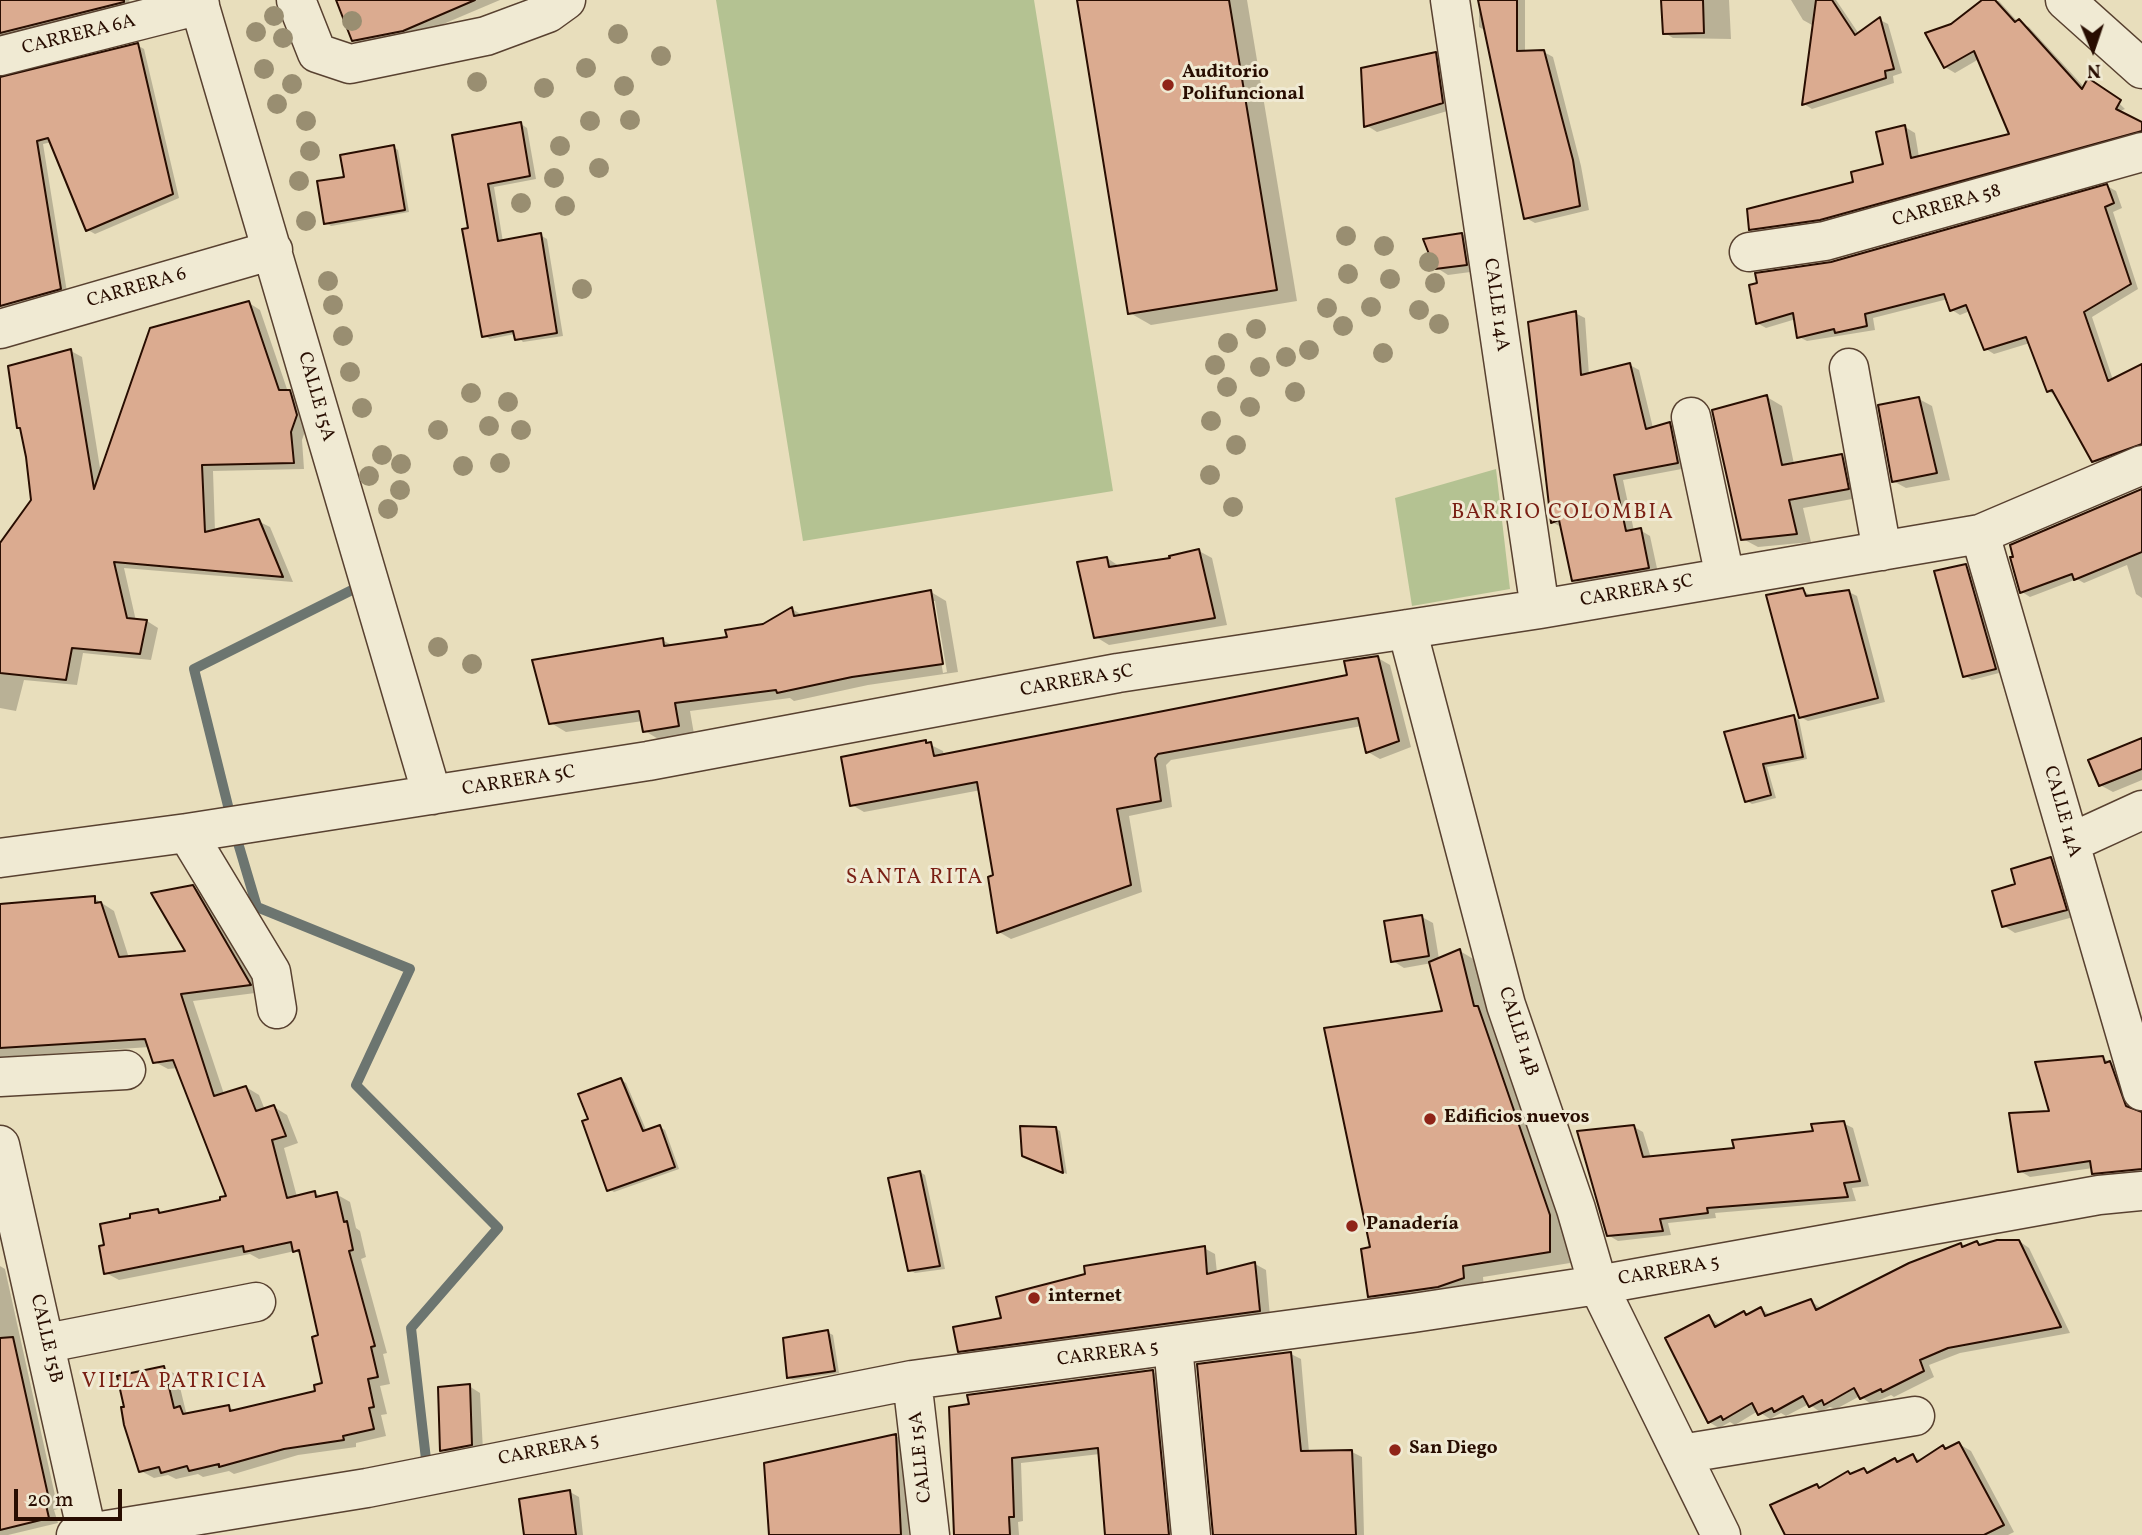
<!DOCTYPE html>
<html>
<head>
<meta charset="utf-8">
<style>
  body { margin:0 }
  #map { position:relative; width:2142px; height:1535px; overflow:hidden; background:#e8debc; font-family:Vollkorn,serif }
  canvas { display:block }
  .north { position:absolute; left:2058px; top:14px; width:70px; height:70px; -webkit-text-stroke:5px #f0ead3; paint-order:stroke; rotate:178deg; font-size:19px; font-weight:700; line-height:28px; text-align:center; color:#280d01 }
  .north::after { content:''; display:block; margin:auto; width:24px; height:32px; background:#280d01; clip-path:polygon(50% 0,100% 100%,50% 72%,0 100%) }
  .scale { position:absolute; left:14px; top:1489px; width:108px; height:32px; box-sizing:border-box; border:4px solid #280d01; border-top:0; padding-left:9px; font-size:21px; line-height:24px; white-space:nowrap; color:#280d01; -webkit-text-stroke:5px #f0ead3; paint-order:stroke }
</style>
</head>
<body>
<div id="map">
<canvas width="2142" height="1535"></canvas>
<div class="north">N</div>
<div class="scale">20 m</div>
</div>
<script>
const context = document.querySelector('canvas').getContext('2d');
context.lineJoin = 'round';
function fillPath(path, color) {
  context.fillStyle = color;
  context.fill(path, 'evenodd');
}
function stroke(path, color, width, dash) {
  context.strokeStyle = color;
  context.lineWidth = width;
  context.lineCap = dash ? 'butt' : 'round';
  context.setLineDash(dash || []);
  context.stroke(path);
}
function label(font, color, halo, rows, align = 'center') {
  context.font = font + ' Vollkorn,serif';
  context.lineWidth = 6;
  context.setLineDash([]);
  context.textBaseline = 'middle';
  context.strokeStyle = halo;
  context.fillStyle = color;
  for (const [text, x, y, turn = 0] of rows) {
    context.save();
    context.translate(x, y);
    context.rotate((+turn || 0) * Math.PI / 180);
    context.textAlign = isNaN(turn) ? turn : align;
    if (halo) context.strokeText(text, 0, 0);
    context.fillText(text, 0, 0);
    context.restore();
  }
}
const green = new Path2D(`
  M716,0h318l79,491 -310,50z
  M1496,469l14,120 -98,17 -17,-108z`);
const shadow = new Path2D(`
  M0,0h129l2,5 -131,34z
  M337,0h163l-85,36 -50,11 -11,-7z
  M1078,0h169l50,301 -146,24 -21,-12z
  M1479,0h46v53l19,-1 9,5 28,109 8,44 -54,13 -9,-5 -40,-187 -7,-4z
  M1663,0h66l2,39 -58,-1 -8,-5z
  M1791,0h45l23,34 21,-14 8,4 14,49 -9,3 1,7 -82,26 -8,-5 10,-81 -2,2 -9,-5z
  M1984,0l15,1 19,21 11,5 56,61 5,-9 9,5 26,25 -7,3 24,13v12l-311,87 -70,10 -10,-5 104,-46 30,-18 20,-38 10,6 4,24 92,-22 -32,-76 -24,14 -10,-6 7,-41z
  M137,45l7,4 35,149 -84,36 -7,-4 -36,-88 -9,2 24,148 -62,18 -5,-3v-228z
  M1435,54l12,7 7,48 -77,23 -11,-7z
  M521,124l6,4 9,51 -42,8 9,55 37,-7 7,4 16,97 -40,6 -8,-8 -25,5 -7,-4 -29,-199z
  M393,147l5,3 11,62 -78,14 -5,-3 20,-45z
  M2107,186l9,5 6,17 -9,4 25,77 -46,28 21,63 29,-14v85l-40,15 -8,-5 -36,-64 -10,-6 -18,-48 -36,11 -8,-5 -16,-38 -10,4 -8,-5 -4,-11 -75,19 2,12 -68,11 -8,-4 -3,-18 -30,9 -9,-5 74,-59z
  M1462,234l11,7 5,30 -30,4 -11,-7z
  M249,303l11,7 28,82 13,7 7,23 -6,18 2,29 -91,2 2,60 43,-10 12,6 23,55 -169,-14 12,53h11l11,7 -7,32 -68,-7 -6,32 -53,-5 -8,31 -16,-3v-156l33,-51 38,-150 11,6 19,117z
  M1575,313l10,5 4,57 41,-10 9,5 14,58 16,-4 10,5 8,39 -64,12 11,51 6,-1 10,6 8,37 -75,13 -9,-6 -11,-52 -11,-6z
  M1767,397l15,9 12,58 48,-8 15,8 6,33 -60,11 8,34 -53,5 -15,-8z
  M1919,399l13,7 18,74 -44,8 -13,-7z
  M2142,491v107l-6,-4 -9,-29 -43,18 -7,-4 -47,18 -8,-5z
  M1199,551l13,7 15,67 -118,20 -13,-8 11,-79 12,8 53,-7z
  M1966,566l8,5 29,101 -31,8 -7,-4z
  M1803,590l9,7 37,-5 8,4 28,106 -77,19 -8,-4z
  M931,592l15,9 12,71 -90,13 -74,16 -4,-3 -100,13 4,23 -34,6 -15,-9 -2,-10 -77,11 -15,-9 111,-83 12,6 55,-8 35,-12 28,-17 12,7zM931,601h4l12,71 -4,1z
  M1378,658l12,7 21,82 -31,12 -12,-7 -6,-26 -191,34 -5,5 6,42 -43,9 13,76 -131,47 -12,-7 -4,-56 -14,-86 -117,22 -12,-7 73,-63 18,9 1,5 405,-79z
  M1794,717l5,3 8,39 -40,8 9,31 -24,6 -5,-3 -21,-67z
  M2142,740v40l-29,12 -13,-7z
  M2051,859l12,7 14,50 -62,17 -11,-7 13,-40z
  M193,887l13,8 57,97 -70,9 31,93 22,-7 13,8 6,15 9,-3 13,8 11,28 -14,5 13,49 18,-4 7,4 14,-3 14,8 6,26 4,3 6,26 -5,2 26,94 -4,1 7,30 -10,2 7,28 -6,1 5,21 -30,7v4l-58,8 -64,19 -5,-3 -26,6 -5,-3 -22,5 -8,-4 -14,3 -13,-7 23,-103 13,7 9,37 5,3 37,-8 9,4 80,-18 7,-9 -4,-47 -18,-82 -7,-4 -36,8 -9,-5 -131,26 -13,-7 52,-62 5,3 59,-12 6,-5 -50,-129 -10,1 -13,-7 -5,-15 -150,10v-154l94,-5 20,13 15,47 59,-5z
  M1422,917l11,6 6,36 21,-8 20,12 90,265v35l-87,14 1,12 -94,19 -20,-12 3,-47 72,-237 -13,-49 -28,5 -11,-7z
  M2103,1058l18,11 16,45h5v61l-38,4 -11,-6v-5l-63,9 -10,-6 31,-58z
  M621,1080l5,3 21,49 13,-5 5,3 14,39 -65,23 -5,-3 -19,-69z
  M1843,1123l10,5 16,58 -17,2 4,13 -141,12 1,5 -48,5 3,12 -53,6 -10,-6 26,-108 9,5 8,26 86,-8 78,-17z
  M1055,1128l5,3 7,43 -38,-16z
  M920,1172l5,3 20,94 -30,4 -5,-3z
  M2019,1241l10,7 41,85 -110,20 -31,12 5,12 -40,20 -3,-2 -20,9 -11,-8 -24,13 -6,-2 -10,5 -11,-8 -23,12 -5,-3 -11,6 -12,-8 -23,14 -5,-3 -11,6 -10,-6v-105l12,9 23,-13 4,3 13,-7 11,7 39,-15 11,8 139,-64 4,3 12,-5 5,3z
  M1204,1248l11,6 2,19 38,-9 11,6 4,47 -300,40 -10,-6 43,-32z
  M0,1266l5,3 53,240 -4,1 4,13 -50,12h-8z
  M827,1332l6,3 6,38 -46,7 -5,-3z
  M1291,1354l10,5 8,93h43l10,5 2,78h-150z
  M1153,1372l10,5 15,158h-71l-7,-81 -79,9 2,58 -5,1 1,13h-63l15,-129z
  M469,1386l11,7 3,58 -30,6 -11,-7z
  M896,1436l8,5 5,94h-140l-3,-70z
  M1959,1444l12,7 43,81 -6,3h-221l30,-49 4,2 27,-15 5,2 11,-5 6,3 25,-13 5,2 13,-6 8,5 22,-14 5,2z
  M570,1492l9,5 4,38h-58z`);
const stream = new Path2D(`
  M362,585l-168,84 39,157 24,81 153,62 -54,116 142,143 -87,100 16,140`);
const building = new Path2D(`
  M0,0h124v2l-124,31z
  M336,0h139l-72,31 -51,10z
  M1077,0h152l48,290 -149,24z
  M1478,0h39v51l27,-1 29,110 7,46 -56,13z
  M1661,0h42l1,33 -41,1z
  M1816,0h16l23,35 25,-18 14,52 -9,2 1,7 -84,27z
  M1982,0h13l20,22 4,-3 63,70 6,-11 33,22 -5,9 26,13v9l-322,89 -71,10 -2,-21 106,-27 -2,-10 32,-8 -7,-32 29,-7 6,33 98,-24 -35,-83 -30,17 -19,-35 26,-9z
  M138,43l35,151 -87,37 -38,-93 -11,3 24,148 -61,17v-229z
  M1436,52l7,51 -79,24 -3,-59z
  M521,122l9,54 -42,8 10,57 43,-8 16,100 -42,7 -2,-9 -31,6 -20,-108 6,-1 -16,-93z
  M394,145l11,65 -81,14 -7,-43 27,-4 -4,-22z
  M2107,184l7,19 -9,4 26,77 -47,28 24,69 34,-17v80l-50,18 -40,-72 -5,2 -21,-55 -42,13 -18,-45 -16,6 -6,-17 -79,20 2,12 -32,7 -1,-4 -37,9 -4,-25 -37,11 -7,-39 8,-2 -2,-10 76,-11z
  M1462,233l5,32 -32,4 -12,-30z
  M249,301l30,89h11l7,25 -6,17 3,31 -92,2 3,67 54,-13 24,58 -169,-15 13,56 20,2 -7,34 -68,-6 -6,32 -66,-7v-130l31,-43 -5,-43 -6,-29h-3l-9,-62 63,-17 23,140 56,-161z
  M1576,311l5,64 49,-12 16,66 24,-7 8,41 -64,12 12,56 15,-3 8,40 -77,13 -13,-61 -8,3 -23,-201z
  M1767,395l15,70 60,-11 7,35 -60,11 8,34 -56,6 -29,-130z
  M1919,397l18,76 -45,9 -14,-77z
  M2142,489v63l-68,28 -2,-6 -52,19 -10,-36h3l-3,-12z
  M1199,549l16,69 -121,20 -17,-76 30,-5 2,10 61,-9 -1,-2z
  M1966,564l30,105 -33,8 -29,-106z
  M1803,588l3,8 43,-6 29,108 -79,20 -33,-123z
  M931,590l12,74 -91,13 -75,16 -1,-3 -101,13 4,23 -36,6 -4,-21 -90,13 -17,-64 131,-22 1,8 63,-9 -2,-7 38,-6 29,-17 2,9z
  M1378,656l21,85 -33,12 -8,-35 -200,36 -3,4 6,43 -44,8 14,76 -134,48 -9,-56 5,-2 -16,-93 -127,24 -9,-49 85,-17v3l5,-1 3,14 413,-81 -3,-14z
  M1794,715l9,42 -40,7 8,31 -26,7 -21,-70z
  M2142,738v31l-43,17 -11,-26z
  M2051,857l16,53 -65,17 -10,-36 23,-7 -4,-15z
  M193,885l58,100 -70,9 33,102 32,-10 10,25 18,-6 12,31 -14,4 15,58 28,-7 1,6 21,-5 7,30 3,-1 6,29 -4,1 26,95 -4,1 7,30 -10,2 6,28 -5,1 5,21 -31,7 1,4 -60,9 -65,18v-3l-30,7 -2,-5 -26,7 -2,-6 -20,5 -15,-47 -3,-18h3l-7,-31 47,-10 10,42 6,-2 3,8 46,-9 1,6 85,-20 -1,-6 8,-2 -10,-46 6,-2 -19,-85 -6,2 -2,-10 -47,10 -1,-6 -139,28 -5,-28 5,-1 -4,-21 30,-6v-4l28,-5 1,4 61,-13v-3l6,-1 -53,-136 -20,3 -8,-24 -145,9v-144l95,-8v7l6,-1 18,55 66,-6 -34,-58z
  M1422,915l7,41 -38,6 -7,-41z
  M1460,949l14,57h4l72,209v37l-87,14 1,12 -26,9 -70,10 -7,-48 9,-2 -46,-219 118,-17 -13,-49z
  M2103,1056l2,7 5,-2 16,45 16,6v57l-50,5 -2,-13 -72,11 -9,-59 40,-2 -14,-49z
  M621,1078l22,53 17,-6 15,42 -68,24 -25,-70 6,-2 -10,-25z
  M1844,1121l16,60 -16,2 4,14 -141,11 1,5 -48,6 3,12 -56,5 -30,-105 57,-6 9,32 91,-9 -2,-8 81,-9 -2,-7z
  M1020,1126l36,1 7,46 -41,-17z
  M920,1171l20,95 -32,5 -20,-93z
  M1997,1240h22l42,87 -113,21 -28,12 4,11 -42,21 -1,-3 -21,10 -6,-11 -30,17 -2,-5 -13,7 -6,-11 -29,16 -2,-4 -14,7 -6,-12 -29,17 -2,-4 -13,7 -43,-85 44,-23 6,12 29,-16 2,4 15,-8 4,9 46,-17 5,11 93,-47 52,-20 1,4 15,-6 2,4z
  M1205,1246l2,28 48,-12 5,49 -302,41 -5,-25 48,-9 -5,-21 89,-23 -1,-8z
  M828,1330l7,41 -48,7 -4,-40z
  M13,1337l37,167 -4,1 3,13 -49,12v-192z
  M1291,1352l10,99 51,-1 4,85h-143l-16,-171z
  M1153,1370l16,165h-64l-7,-87 -86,10 2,59h-5l1,18h-56l-5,-128 20,-3 -2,-9z
  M470,1384l2,61 -32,6 -2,-64z
  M896,1434l5,101h-132l-5,-72z
  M1959,1442l45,83 -20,10h-199l-15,-30 47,-21 2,4 29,-17 2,3 14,-6 3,5 28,-15 2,4 16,-8 4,8 26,-17 2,4z
  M570,1490l6,45h-52l-5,-36z`);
const minor = new Path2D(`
  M198,0l234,795
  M296,0l21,53 33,11 136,-28 62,-23 18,-13
  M1450,0l90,609
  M2065,0l77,69
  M0,56l200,-51
  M1749,252l76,-11 317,-89
  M0,329l273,-79
  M1849,368l33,183
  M1691,417l34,160
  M1980,534l162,557
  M1407,629l99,376 70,204 22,76 123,250
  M187,833l84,139 6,37
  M2070,843l72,-33
  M0,858l187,-25 461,-72 470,-88 422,-64 440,-75 162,-69
  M0,1077l126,-7
  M0,1145l87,388
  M47,1343l209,-41
  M1173,1346l18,189
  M912,1380l18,155
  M1681,1454l234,-38
  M76,1535l291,-47 545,-108 501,-67 185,-28 501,-90 43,-4`);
const trees = [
  [274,16],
  [352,21],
  [256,32],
  [618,34],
  [283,38],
  [661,56],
  [586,68],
  [264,69],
  [477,82],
  [292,84],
  [624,86],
  [544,88],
  [277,104],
  [630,120],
  [306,121],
  [590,121],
  [560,146],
  [310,151],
  [599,168],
  [554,178],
  [299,181],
  [521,203],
  [565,206],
  [306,221],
  [1346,236],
  [1384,246],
  [1429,262],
  [1348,274],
  [1390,279],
  [328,281],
  [1435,283],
  [582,289],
  [333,305],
  [1371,307],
  [1327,308],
  [1419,310],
  [1439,324],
  [1343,326],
  [1256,329],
  [343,336],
  [1228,343],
  [1309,350],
  [1383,353],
  [1286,357],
  [1215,365],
  [1260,367],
  [350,372],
  [1227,387],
  [1295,392],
  [471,393],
  [508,402],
  [1250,407],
  [362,408],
  [1211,421],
  [489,426],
  [438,430],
  [521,430],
  [1236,445],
  [382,455],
  [500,463],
  [401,464],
  [463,466],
  [1210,475],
  [369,476],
  [400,490],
  [1233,507],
  [388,509],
  [438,647],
  [472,664]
];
const markers = [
  [1168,85,7,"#8f2418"],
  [1430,1119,7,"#8f2418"],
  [1352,1226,7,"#8f2418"],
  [1034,1298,7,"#8f2418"],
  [1395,1450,7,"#8f2418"]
];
const streetNames = [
  ["CARRERA 6A",79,36,-14],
  ["CARRERA 58",1947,207,-16],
  ["CARRERA 6",137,289,-16],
  ["CALLE 14A",1495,305,82],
  ["CALLE 15A",315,397,74],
  ["CARRERA 5C",1637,592,-10],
  ["CARRERA 5C",1077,682,-10],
  ["CARRERA 5C",519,782,-9],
  ["CALLE 14A",2061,812,74],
  ["CALLE 14B",1517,1032,72],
  ["CARRERA 5",1669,1272,-10],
  ["CALLE 15B",45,1339,77],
  ["CARRERA 5",1108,1355,-7],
  ["CARRERA 5",549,1451,-11],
  ["CALLE 15A",922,1457,-96]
];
const poiNames = [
  ["Auditorio",1182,74],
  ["Polifuncional",1182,96],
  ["Edificios nuevos",1444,1119],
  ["Panadería",1366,1226],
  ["internet",1048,1298],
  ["San Diego",1409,1450]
];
const neighbourhoodNames = [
  ["BARRIO COLOMBIA",1563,514],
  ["SANTA RITA",915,879],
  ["VILLA PATRICIA",175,1383]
];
fillPath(green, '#b4c292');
fillPath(shadow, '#0003');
stroke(stream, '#6c7570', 10);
fillPath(building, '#dbab90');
stroke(building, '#280d01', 2);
stroke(minor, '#584130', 41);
stroke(minor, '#f0ead3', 38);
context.fillStyle = '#998e71';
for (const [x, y] of trees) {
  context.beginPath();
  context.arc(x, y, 10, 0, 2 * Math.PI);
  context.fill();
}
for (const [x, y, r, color] of markers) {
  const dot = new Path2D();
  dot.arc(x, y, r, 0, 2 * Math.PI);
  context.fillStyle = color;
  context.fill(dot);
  stroke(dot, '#f0ead3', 2.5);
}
label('19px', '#280d01', '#f0ead3', streetNames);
label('bold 19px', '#280d01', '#f0ead3', poiNames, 'left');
context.letterSpacing = '2px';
label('21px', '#7a1f14', '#f0ead3', neighbourhoodNames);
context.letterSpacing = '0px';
</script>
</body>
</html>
